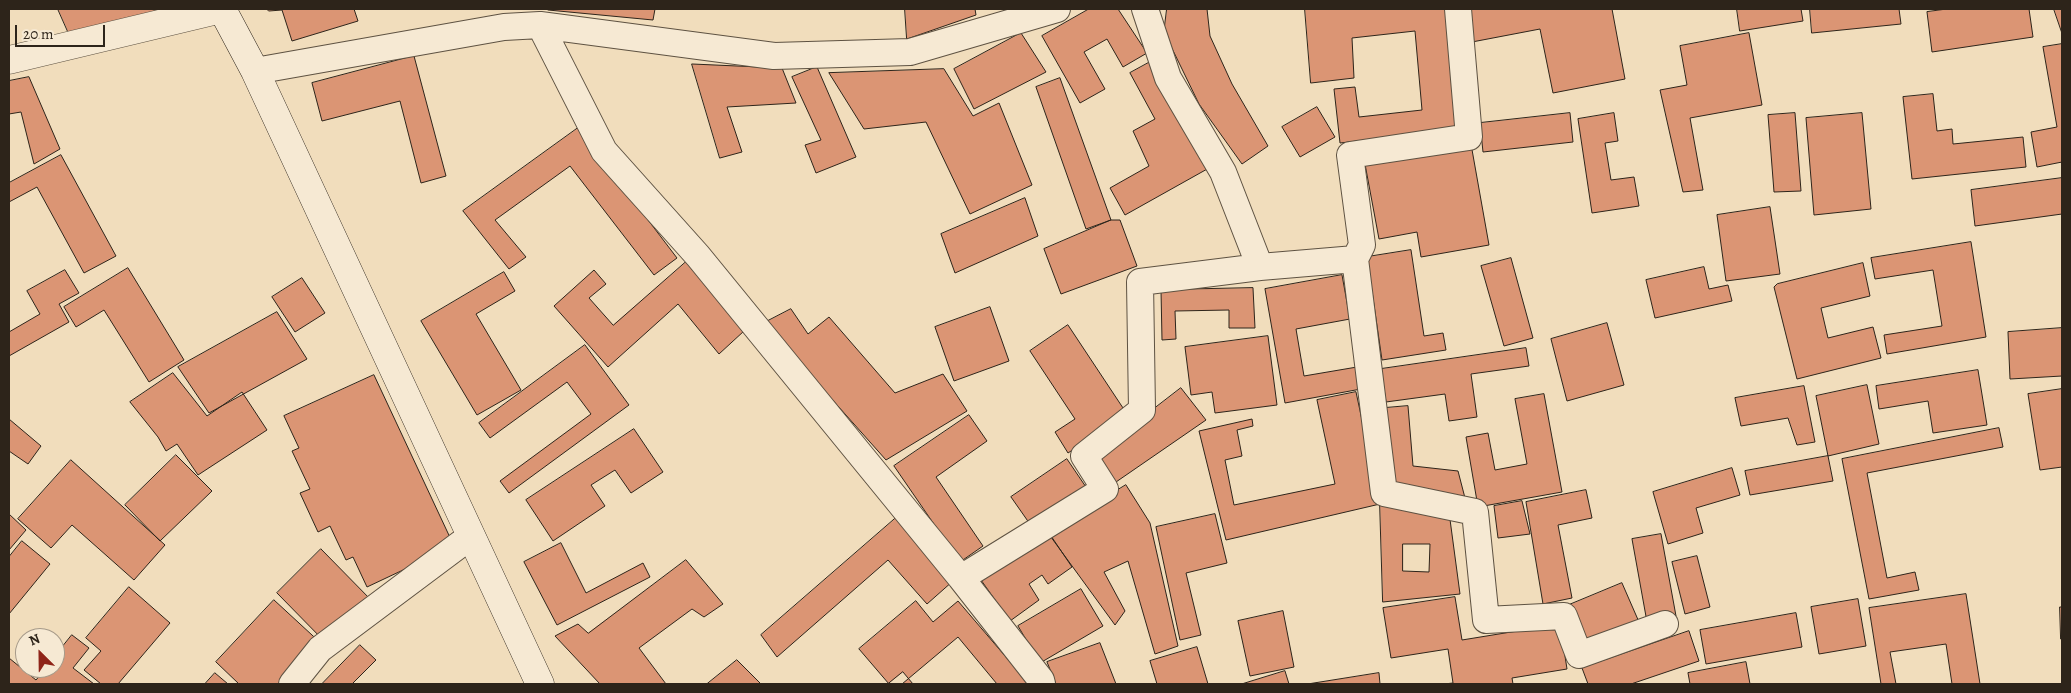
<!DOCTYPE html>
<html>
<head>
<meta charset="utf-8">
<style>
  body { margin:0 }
  #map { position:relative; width:2071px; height:693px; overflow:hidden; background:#f1ddbc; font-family:Alegreya,serif }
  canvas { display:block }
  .frame { position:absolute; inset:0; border:10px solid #2d241a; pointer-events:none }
  .north { position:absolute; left:15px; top:628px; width:50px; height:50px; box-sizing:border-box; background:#f6e9d3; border:1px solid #a69a89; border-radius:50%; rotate:337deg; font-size:14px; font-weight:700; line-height:20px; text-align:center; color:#2d241a }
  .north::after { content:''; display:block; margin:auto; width:18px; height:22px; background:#8f2418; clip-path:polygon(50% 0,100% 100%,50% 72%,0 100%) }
  .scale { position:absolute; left:15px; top:25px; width:90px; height:22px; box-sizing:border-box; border:2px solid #2d241a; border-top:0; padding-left:6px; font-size:15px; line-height:18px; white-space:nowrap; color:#2d241a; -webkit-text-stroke:4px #f6e9d3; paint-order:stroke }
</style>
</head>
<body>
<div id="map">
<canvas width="2071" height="693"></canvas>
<div class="frame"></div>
<div class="north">N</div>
<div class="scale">20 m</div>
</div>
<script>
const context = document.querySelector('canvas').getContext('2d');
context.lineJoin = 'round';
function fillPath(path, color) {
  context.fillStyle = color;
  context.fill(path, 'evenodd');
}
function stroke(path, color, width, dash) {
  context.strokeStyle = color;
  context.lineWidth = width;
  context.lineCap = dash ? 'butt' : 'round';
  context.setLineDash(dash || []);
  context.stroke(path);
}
const building = new Path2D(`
  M58,9h101l-85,36z
  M267,9h87l4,12 -66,20 -10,-31 -13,1z
  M548,9h107l-2,11 -105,-10z
  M905,9h70l1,6 -69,24z
  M1089,9h29l29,44 -24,14 -16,-28 -23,13 21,37 -25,14 -38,-67z
  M1167,9h40l3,27 22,48 36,62 -26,18 -43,-60 -35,-72z
  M1305,9h145l11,120 -121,14 -6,-54 21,-2 4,30 63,-7 -7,-79 -63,7 2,40 -43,5z
  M1468,9h144l13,70 -72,14 -13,-64 -68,13z
  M1737,9h64l2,12 -63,10z
  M1810,9h89l2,15 -89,9z
  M1947,9h82l4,28 -101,15 -5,-40z
  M2054,9h8v24z
  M1021,33l25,39 -72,37 -20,-40z
  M1749,33l13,72 -72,13 13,72 -20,2 -23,-102 27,-5 -7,-39z
  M2062,44v118l-25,5 -6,-35 26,-5 -14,-80z
  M414,56l32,120 -25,7 -21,-82 -78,20 -10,-38z
  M1152,61l57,107 -84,47 -15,-27 39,-22 -16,-35 22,-12 -25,-46z
  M692,64l90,4 14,35 -69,4 15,45 -22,6z
  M817,67l39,90 -40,16 -11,-28 16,-5 -29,-63z
  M944,69l29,47 26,-13 33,82 -62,29 -44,-92 -62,7 -35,-56z
  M29,77l31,72 -26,15 -13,-52 -12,2v-33z
  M1060,78l51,142 -25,9 -50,-142z
  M1933,94l4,37 15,-2 1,15 70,-7 3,30 -114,12 -9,-82z
  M1317,107l18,30 -35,20 -18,-30z
  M1570,113l3,29 -90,10 -3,-29z
  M1614,113l4,28 -13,2 6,37 23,-3 5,29 -47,7 -14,-94z
  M1795,113l6,78 -27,1 -6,-77z
  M1862,113l9,96 -57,6 -8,-97z
  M578,128l99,130 -23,17 -84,-109 -75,54 31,37 -17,12 -46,-58z
  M1471,144l18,101 -68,12 -4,-25 -38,7 -14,-75z
  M61,155l55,101 -32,17 -47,-86 -28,15v-19z
  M2062,178v36l-87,12 -4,-36z
  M1025,198l13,38 -83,37 -14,-39z
  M1770,207l10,67 -54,7 -9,-66z
  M1111,220h9l17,46 -76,28 -17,-45z
  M1971,242l15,95 -99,17 -3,-19 58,-9 -9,-56 -58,9 -4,-21z
  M1411,250l13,86 19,-3 3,17 -64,10 -15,-103z
  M1511,258l22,80 -29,8 -23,-80z
  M686,262l58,69 -25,23 -41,-50 -70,63 -54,-61 40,-36 12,14 -17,14 24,27z
  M1863,263l7,33 -49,12 7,30 45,-11 8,31 -84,21 -23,-92 3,-3z
  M1704,267l5,22 19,-4 4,16 -77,17 -9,-38z
  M128,268l56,92 -35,22 -45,-72 -28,17 -12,-20z
  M65,270l14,23 -20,11 10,18 -60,34v-24l31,-18 -13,-23z
  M504,272l11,19 -39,23 45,76 -44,25 -56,-94z
  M1342,275l8,44 -54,10 8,47 53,-9 4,22 -76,14 -20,-114z
  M302,278l23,35 -30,19 -23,-35z
  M1253,288l2,40h-26v-18l-54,1 1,28 -14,1 -1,-50z
  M990,307l19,54 -55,20 -19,-54z
  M791,309l17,25 21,-17 66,76 48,-19 24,37 -81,49 -122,-137z
  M277,312l30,47 -98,54 -31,-46z
  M1607,323l17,62 -57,16 -16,-62z
  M1068,325l59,89 -59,39 -13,-21 20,-13 -45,-68z
  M2062,328v48l-52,3 -2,-47z
  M1268,336l9,69 -62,8 -3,-21 -21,3 -6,-48z
  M585,345l44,60 -120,88 -9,-12 91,-67 -24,-32 -77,56 -11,-15z
  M1526,348l3,18 -58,8 6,43 -28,4 -4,-27 -59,8 -5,-33z
  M1978,370l9,55 -54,8 -5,-32 -49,8 -3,-23z
  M173,373l34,43 35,-24 25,38 -69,45 -21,-31 -11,7 -8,-14 -28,-35z
  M374,375l80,171 -87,41 -14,-30 -7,3 -16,-34 -12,6 -18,-39 10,-4 -18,-38 7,-3 -15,-32z
  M1867,385l12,59 -51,12 -12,-60z
  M1804,386l11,56 -18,3 -9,-27 -47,8 -6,-28z
  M1181,388l25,32 -90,62 -19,-29z
  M2062,389v78l-22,3 -12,-76z
  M1356,392l24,112 -154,36 -27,-109 53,-12 1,7 -16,4 5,26 -17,4 9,45 101,-21 -18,-84z
  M1544,394l18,98 -84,15 -12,-70 22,-4 7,37 32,-6 -12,-65z
  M1408,406l5,60 45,5 7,27 -73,-10 -7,-80z
  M969,415l18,26 -51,36 47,69 -23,16 -66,-96z
  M9,419l32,27 -13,18 -19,-13z
  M1999,428l4,19 -136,26 20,105 28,-6 4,18 -50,9 -27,-140z
  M634,429l29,43 -32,21 -16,-23 -24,15 14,21 -52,35 -27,-41z
  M176,455l36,36 -52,50 -35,-36z
  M1828,456l5,25 -83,14 -5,-24z
  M1067,459l21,31 -56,37 -21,-30z
  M71,460l94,85 -31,35 -62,-55 -21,23 -33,-29z
  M1732,468l8,27 -44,13 7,25 -35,11 -15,-52z
  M1126,485l24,38 28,123 -23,8 -27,-93 -24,11 21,39 -10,14 -67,-92z
  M1586,490l6,28 -34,7 14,73 -29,6 -17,-102z
  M1522,501l8,33 -32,4 -4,-32z
  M1380,504l69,8 11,82 -77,8zM1403,544h27l-1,28 -26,-1z
  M9,514l17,16 -17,20z
  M1215,514l12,49 -41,10 15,62 -21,5 -24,-113z
  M897,517l56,64 -26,23 -39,-44 -111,97 -16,-22z
  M1049,533l23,34 -24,17 -6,-9 -13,9 10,16 -29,21 -29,-41z
  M1661,534l15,82 -29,6 -15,-83z
  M22,541l28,23 -41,50v-57z
  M561,543l25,50 57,-30 7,14 -93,48 -33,-63z
  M321,549l52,53 -44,44 -52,-53z
  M1697,556l13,51 -25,7 -13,-52z
  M686,560l37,44 -19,13 -12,-8 -53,39 27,36h-66l-45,-48 23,-12 10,9z
  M1622,583l17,39 -53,23 -17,-40z
  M129,587l41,36 -52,61h-17l-17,-14 17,-19 -15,-13z
  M1081,589l22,37 -63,37 -22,-37z
  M1966,594l14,90h-28l-6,-40 -56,8 6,32h-15l-12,-76z
  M1455,597l7,43 98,-16 7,45 -55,9 1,6h-69l9,-1 -5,-34 -57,9 -8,-50z
  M1858,599l8,47 -47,8 -8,-47z
  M274,600l51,47 -35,37h-51l-23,-22z
  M916,601l17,21 25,-21 71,83h-32l-39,-47 -56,47h-13l-30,-35z
  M2060,607h2v32h-1z
  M1283,611l11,56 -44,9 -12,-55z
  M1796,613l6,34 -96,17 -6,-34z
  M1689,631l10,30 -68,23h-43l-6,-16z
  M72,635l17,13 -16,20 21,16h-85v-26l27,22 10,-12h9v-12z
  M1100,643l16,41h-60l-9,-22z
  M360,645l16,15 -24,24h-30z
  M1197,647l11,37h-51l-7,-23z
  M737,660l24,24h-54z
  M1746,662l4,22h-60l-2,-11z
  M1285,671l4,13h-47z
  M903,672l10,12h-25z
  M215,673l13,11h-23z
  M1379,673l1,11h-72z`);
const minor = new Path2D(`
  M1145,9l23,69 55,94 37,95
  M540,25l64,126 94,105 263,322 144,-89 -21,-33 58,-46 -2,-128 120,-15 95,-8 29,234 91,19 11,108 78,-4 15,39 86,-31
  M255,71l249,-44 36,-2 234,31 136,-4 147,-43
  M1355,259l7,-14 -12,-90 119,-18 -11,-128
  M961,578l80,102 1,4
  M292,684l28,-35 151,-113`);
const tertiary = new Path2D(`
  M9,60l213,-51`);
const secondary = new Path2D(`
  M222,9l33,62 285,613`);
fillPath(building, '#db9574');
stroke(building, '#2d241a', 1);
stroke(minor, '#5e5242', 28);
stroke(tertiary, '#5e5242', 29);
stroke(secondary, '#2d241a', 29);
stroke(minor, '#f6e9d3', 26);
stroke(tertiary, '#f6e9d3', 28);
stroke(secondary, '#f6e9d3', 28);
</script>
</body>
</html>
